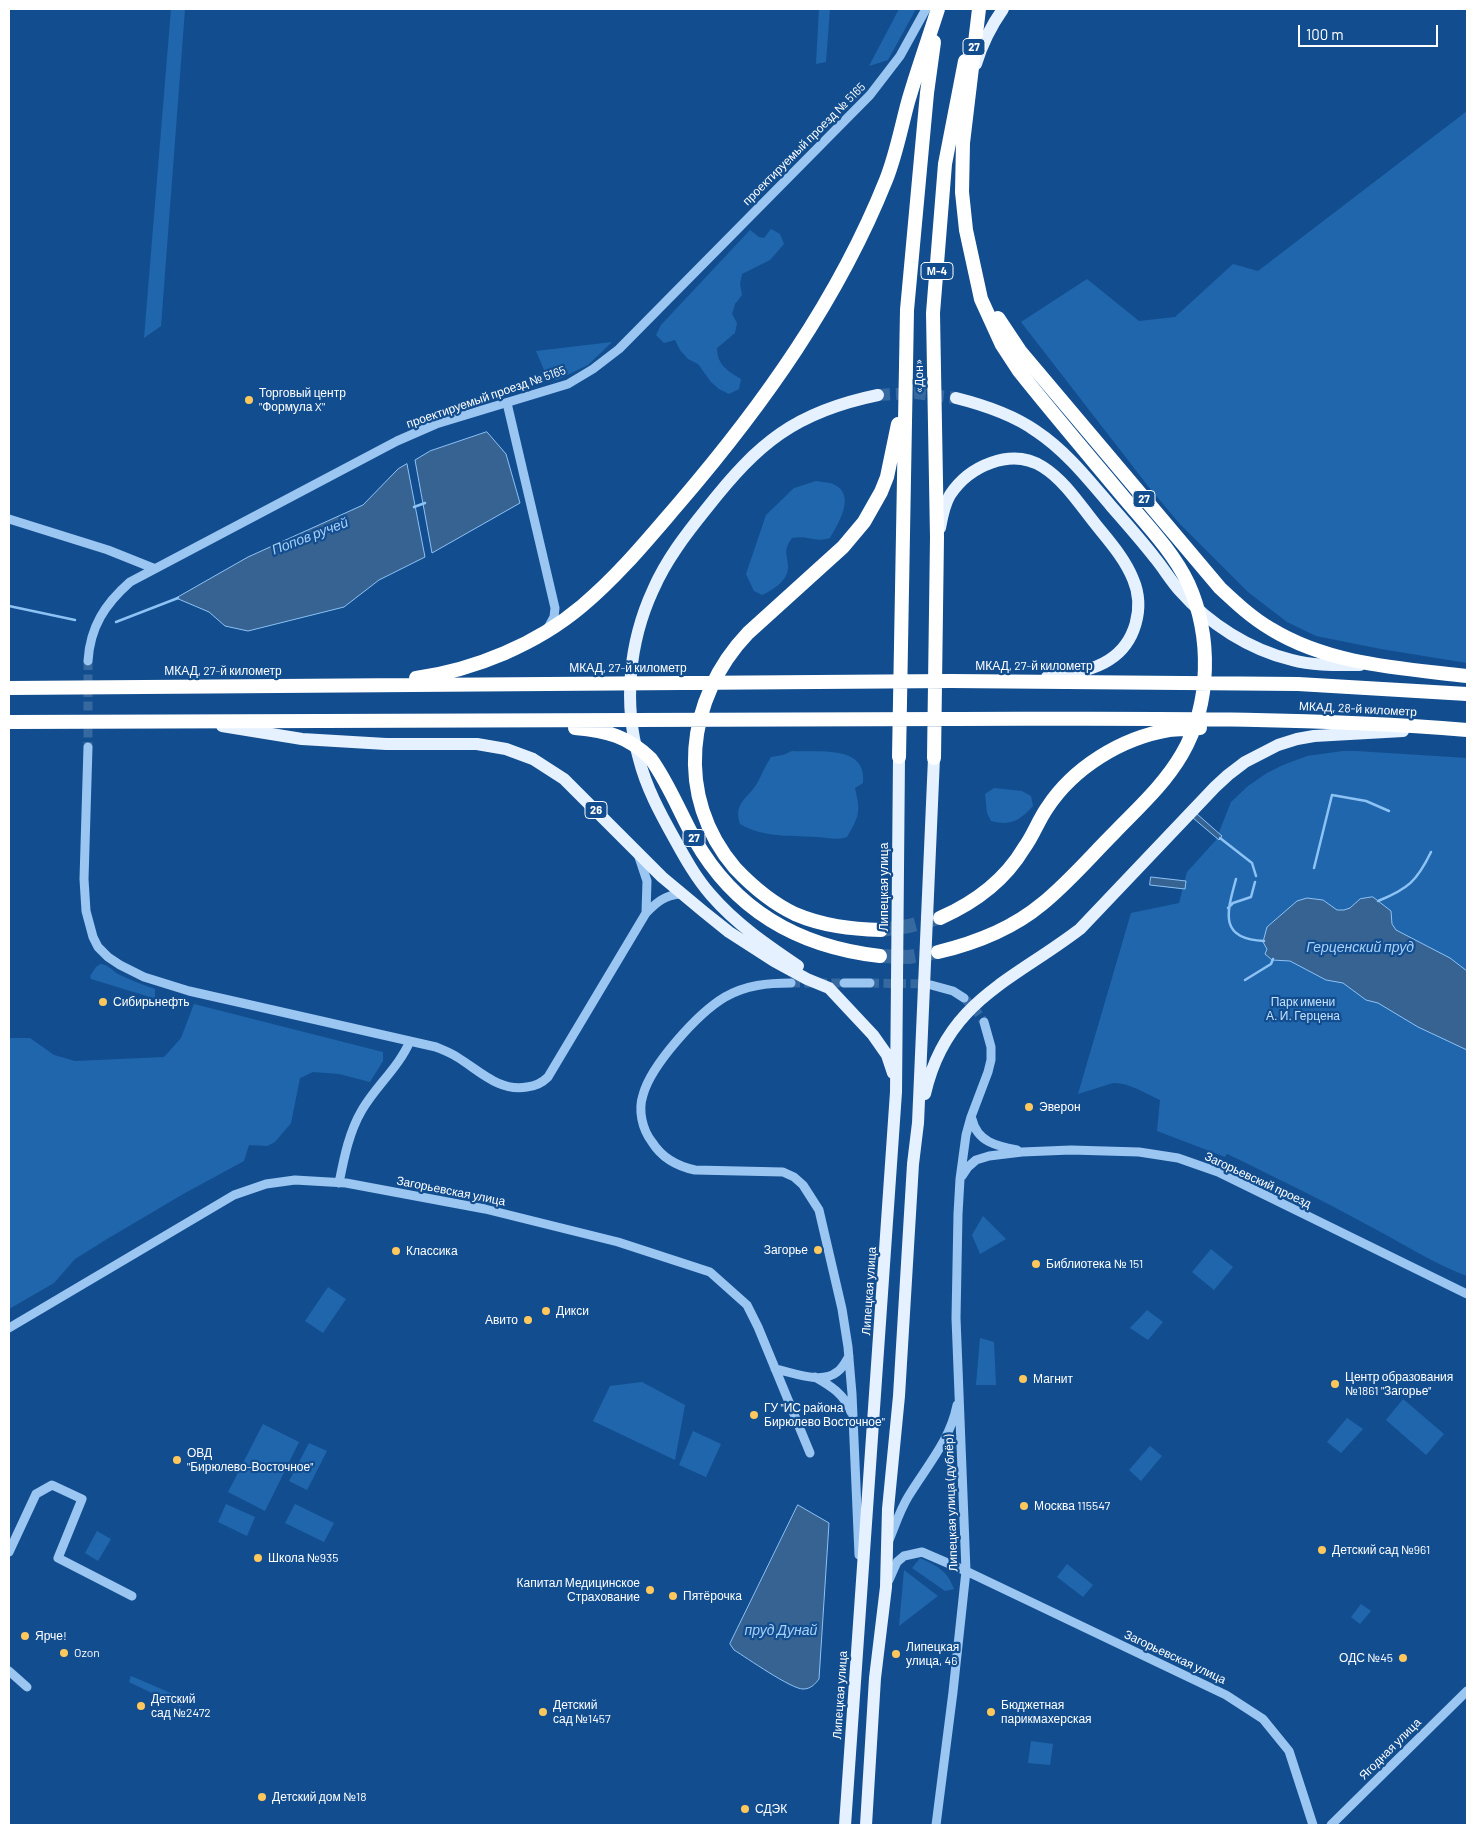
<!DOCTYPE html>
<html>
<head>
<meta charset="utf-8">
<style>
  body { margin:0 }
  #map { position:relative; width:1476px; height:1834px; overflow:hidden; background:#124e8f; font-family:Barlow,sans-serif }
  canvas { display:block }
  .frame { position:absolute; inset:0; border:10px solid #fff; pointer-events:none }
  .scale { position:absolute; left:1298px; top:25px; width:140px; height:22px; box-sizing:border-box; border:2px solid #fff; border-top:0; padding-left:6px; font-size:15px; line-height:18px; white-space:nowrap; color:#fff; -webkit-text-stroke:4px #124e8f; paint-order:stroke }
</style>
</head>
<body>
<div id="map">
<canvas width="1476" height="1834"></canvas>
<div class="frame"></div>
<div class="scale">100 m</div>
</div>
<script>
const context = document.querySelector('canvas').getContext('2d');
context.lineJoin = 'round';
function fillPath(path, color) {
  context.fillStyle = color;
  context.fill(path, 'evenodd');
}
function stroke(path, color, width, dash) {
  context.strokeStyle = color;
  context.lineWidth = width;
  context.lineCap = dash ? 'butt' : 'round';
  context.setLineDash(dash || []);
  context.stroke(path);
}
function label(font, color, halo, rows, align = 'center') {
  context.font = font + ' Barlow,sans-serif';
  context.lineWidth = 4.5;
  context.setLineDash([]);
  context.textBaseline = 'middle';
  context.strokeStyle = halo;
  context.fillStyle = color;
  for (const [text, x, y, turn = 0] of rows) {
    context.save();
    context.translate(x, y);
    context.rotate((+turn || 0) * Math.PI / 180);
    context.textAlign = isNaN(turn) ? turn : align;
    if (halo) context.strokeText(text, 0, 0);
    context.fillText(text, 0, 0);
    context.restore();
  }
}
const green = new Path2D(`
  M171,9h14l-24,317 -17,12z
  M819,9h11l-4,53 -10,2z
  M899,9h17l-28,51 -19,6z
  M1467,111v552l-86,-14 -65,-13 -29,-14 -39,-30 -69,-69 -31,-37 -127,-164 66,-43 52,42 36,-4 58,-53 25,7z
  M771,229l9,5 4,10 -14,16 -28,14 -2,10 2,11 -7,9 -3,10 5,9 -2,10 -18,15c0,17 11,23 24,31l-2,10 -10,5 -10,-5 -8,-7 -13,-18 -10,-5 -8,-9 -5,-10 -11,3 -8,-8 5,-10 89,-95 9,7 5,1z
  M612,342l-24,23 -31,15 -10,-3 -11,-26z
  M816,481c5,1 14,1 19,4 21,11 3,39 -5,53 -15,5 -22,-3 -38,0 -9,13 -5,14 -4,28 1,14 -15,24 -26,29l-8,-4 -8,-17 20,-59 28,-27z
  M792,751c26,2 75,-7 71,32l-8,5c6,25 4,28 -8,49 -12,4 -19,0 -31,0 -26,-2 -52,1 -76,-13 -7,-22 9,-26 18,-42 4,-9 8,-17 13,-25l12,-2z
  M1343,751h13l111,7v518c-37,-14 -70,-36 -105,-54 -40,-22 -80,-41 -120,-61l-15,-7 -2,3 -68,-26 3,-31c-13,-6 -32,-18 -47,-17l-35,11 53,-181 48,-10 8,-31 29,-32 15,-38 17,-16 19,-13 16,-8 24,-9z
  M994,788l28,3 9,5 2,10c-14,15 -22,20 -42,15l-4,-8 -2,-19z
  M100,964c7,0 12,6 18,10 12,6 25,11 37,15v8l-2,1 -62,-19 -1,-3 6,-9z
  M194,1004l177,45 12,3v9l-13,21 -31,-8 -26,-2 -13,6 -9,45 -16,19 -8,4 -18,-1 -5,16 -59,32 -78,46 -32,20 -21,24 -45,26v-271h21l24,17 21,6 89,-4 17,-19z
  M983,1216l23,23 -26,15 -8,-19z
  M1211,1249l22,18 -19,23 -22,-18z
  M328,1287l18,12 -23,34 -18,-12z
  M1147,1310l16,12 -15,18 -18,-12z
  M980,1338l14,4 2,43h-20z
  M642,1382l43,23 -10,55 -82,-39 17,-35z
  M1403,1399l41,35 -18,21 -40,-35z
  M1347,1418l16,11 -22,24 -14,-11z
  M263,1424l36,18 -34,69 -37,-19z
  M693,1431l28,13 -15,33 -27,-12z
  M309,1443l18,8 -20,39 -18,-9z
  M1150,1446l12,10 -21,25 -12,-11z
  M226,1504l29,13 -8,19 -29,-14z
  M295,1504l39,19 -10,19 -39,-19z
  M97,1531l14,8 -13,22 -13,-8z
  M920,1558c17,8 27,12 34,31l-9,2 -33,-23z
  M1067,1564l26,21 -10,12 -26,-20z
  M904,1570l34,26 -39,30z
  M1361,1604l10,7 -11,13 -9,-7z
  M131,1676l54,23 -4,8 -52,-25z
  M1031,1741l22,3 -3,21 -22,-2z`);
const water = new Path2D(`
  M487,432l19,22 14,49 -88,50 -17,-93 15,-9z
  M407,464l18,93 -46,23 -35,27 -96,24 -23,-5 -16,-14 -33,-14 72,-41 115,-52 35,-36z
  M1197,814l25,22 -3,4 -26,-22z
  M1151,877l35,4 -1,8 -35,-4z
  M1373,897l18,14 1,13 4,6 54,28 17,13v79l-49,-23 -40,-24 -12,-3 -23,-17 -17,-3 -36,-19 -18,-1 -7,-6 2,-5 -4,-7 4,-15 30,-26 10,-3 16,2 14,10h7l6,-2 10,-9z
  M798,1505l31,18 -10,156c-4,5 -8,10 -16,10 -12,0 -56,-31 -69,-39l-4,-6z`);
const stream = new Path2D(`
  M414,507l11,-4
  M9,606l66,14
  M116,622l62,-24
  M1220,838l32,25 4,13
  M1314,868l18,-73 34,6 23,10
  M1236,879c-9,33 -18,60 28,62
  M1378,901c30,-12 39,-20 53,-49
  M1228,908l5,-5 18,-6 4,-15
  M1245,980l26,-16 2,-5`);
const minorTunnel = new Path2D(`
  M88,661v86
  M791,983h53
  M870,983l58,1
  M964,998l11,11 9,13`);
const majorTunnel = new Path2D(`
  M878,395l37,-2 41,5`);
const highwayTunnel = new Path2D(`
  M881,930l28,-4 30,-8
  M880,956l29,1 28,-5`);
const minor = new Path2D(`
  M507,403l48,205 -1,9 -6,11
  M9,519l99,31 45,18
  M88,661c2,-34 17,-57 42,-79l267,-141 39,-17 132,-40 25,-15 26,-20 251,-254 30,-39 26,-47
  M88,747l-4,132 2,32 7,26 5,10 10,10 12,8 24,12 45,14 247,56c7,3 15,6 21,10 23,14 42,35 70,30 9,-1 15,-4 21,-10l98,-164c11,-11 19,-18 35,-19
  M639,857l8,24 -1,32
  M791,983c-23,0 -45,2 -66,14 -27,16 -74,68 -82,98 -5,15 -1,34 9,47 10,16 24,24 43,28l88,2 11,5 9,8 16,25 23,99 6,38 4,47 7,161
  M844,983h26
  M931,985l22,6 11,7
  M972,1119c5,23 25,27 45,31
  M962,1176l6,-9 8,-7 13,-4 33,-4 49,-2 68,2 39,6 40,14 249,122
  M339,1183c5,-25 10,-51 23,-73 14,-24 37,-43 48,-69
  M9,1328l225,-133 32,-11 29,-4 51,3 139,26 133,33 92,30 37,33 11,22 52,126
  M775,1369c17,3 46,16 62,3 6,-4 9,-11 12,-16
  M815,1377c16,9 29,17 36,35
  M889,1540c6,-14 11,-30 19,-43 18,-30 42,-56 49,-92
  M9,1552l27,-58 16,-9 30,14 -24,59 74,38
  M889,1580l8,-18 7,-6 18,-4 44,19 260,124 37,24 26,32 24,74
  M9,1671l18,16
  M936,1825l17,-133 13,-121 -10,-253 2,-104 2,-35 6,-44 5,-18 17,-45 3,-12v-13l-7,-25
  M1331,1825l136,-134`);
const major = new Path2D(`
  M976,64c6,-20 15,-38 27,-55
  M956,398c28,7 56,16 80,33 30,20 52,48 75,75 15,17 30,34 44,52 9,11 16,23 25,33 29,33 70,59 112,69 22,6 46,5 68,5
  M940,528c2,-11 4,-23 10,-33 19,-29 61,-48 93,-28 22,14 37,38 54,59 13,16 28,33 36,53 12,28 3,64 -24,81 -17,11 -42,15 -62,17
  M222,726l80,13 84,5h91l29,5 27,10 31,20 98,98 42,35 25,20 45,29 33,18 22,9 44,47 14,20 6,18
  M798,966c-31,-21 -62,-42 -87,-71 -15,-17 -26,-37 -37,-57 -14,-25 -28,-51 -35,-79 -16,-55 -10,-117 14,-169 13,-30 33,-56 54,-82 51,-65 88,-96 171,-113
  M925,1094c21,-93 87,-113 155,-165l135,-142 13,-12 17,-13 33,-17 19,-6 17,-3 89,-5
  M845,1825l51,-733 3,-335
  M866,1825l9,-147 11,-91 2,-78 11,-113 14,-232 5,-41 16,-365`);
const highway = new Path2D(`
  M998,318l22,33 200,237c16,15 32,30 51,41 59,36 129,39 196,47
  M416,678c59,-8 121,-34 166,-72 37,-31 67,-68 98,-104 83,-97 158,-202 206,-322 10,-25 15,-52 22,-78 9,-31 20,-62 30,-93
  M9,688l942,-7 347,3 169,10
  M9,722c313,1 625,-4 938,-3 173,0 347,-3 520,11
  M575,728c32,3 53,8 76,31 18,25 29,54 44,81 41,72 105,107 185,116
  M899,757l8,-447 20,-217 7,-51
  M934,758l3,-221 -4,-224 12,-149 20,-103
  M940,918c34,-15 65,-38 84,-70 9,-12 14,-27 23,-40 26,-40 74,-70 122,-78 10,-1 20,-1 31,-2
  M881,930c-30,-1 -58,-4 -86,-16 -23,-11 -43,-28 -60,-46 -61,-71 -49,-170 13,-235l95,-86 21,-25 17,-30 6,-15 11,-53
  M938,952c38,-9 74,-23 104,-48 26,-21 48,-47 72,-71 24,-25 50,-48 68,-79 29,-50 30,-118 6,-171 -15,-31 -41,-58 -63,-84 -35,-42 -71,-84 -106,-128l-17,-26 -21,-46 -15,-69 -4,-38 1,-49 16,-134`);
const markers = [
  [249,400,5,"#ffc85c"],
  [103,1002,5,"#ffc85c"],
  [1029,1107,5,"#ffc85c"],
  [818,1250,5,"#ffc85c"],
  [396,1251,5,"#ffc85c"],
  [1036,1264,5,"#ffc85c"],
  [546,1311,5,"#ffc85c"],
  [528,1320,5,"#ffc85c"],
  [1023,1379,5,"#ffc85c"],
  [1335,1384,5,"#ffc85c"],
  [754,1415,5,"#ffc85c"],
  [177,1460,5,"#ffc85c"],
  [1024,1506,5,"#ffc85c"],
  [1322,1550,5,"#ffc85c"],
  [258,1558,5,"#ffc85c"],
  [650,1590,5,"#ffc85c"],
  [673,1596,5,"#ffc85c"],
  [25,1636,5,"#ffc85c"],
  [64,1653,5,"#ffc85c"],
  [896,1654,5,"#ffc85c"],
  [1403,1658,5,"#ffc85c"],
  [141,1706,5,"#ffc85c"],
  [543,1712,5,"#ffc85c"],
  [991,1712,5,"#ffc85c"],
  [262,1797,5,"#ffc85c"],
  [745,1809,5,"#ffc85c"]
];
const shields = [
  [974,47,22],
  [937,271,32],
  [1144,499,22],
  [596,810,22],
  [694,838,22]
];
const shieldNames = [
  ["27",974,47],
  ["М-4",937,271],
  ["27",1144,499],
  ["26",596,810],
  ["27",694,838]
];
const streetNames = [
  ["проектируемый проезд № 5165",804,144,-45],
  ["«Дон»",919,376,-91],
  ["проектируемый проезд № 5165",486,397,-19],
  ["МКАД, 27-й километр",1034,666],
  ["МКАД, 27-й километр",628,668],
  ["МКАД, 27-й километр",223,671],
  ["МКАД, 28-й километр",1358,709,3],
  ["Липецкая улица",884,887,-90],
  ["Загорьевский проезд",1258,1180,25],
  ["Загорьевская улица",451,1191,11],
  ["Липецкая улица",869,1291,-86],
  ["Липецкая улица (дублёр)",951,1503,-92],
  ["Загорьевская улица",1175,1657,25],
  ["Липецкая улица",840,1695,-86],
  ["Ягодная улица",1390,1749,-45]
];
const poiNames = [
  ["Торговый центр",259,393],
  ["\"Формула X\"",259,407],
  ["Сибирьнефть",113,1002],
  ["Эверон",1039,1107],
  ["Загорье",808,1250,"right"],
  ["Классика",406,1251],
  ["Библиотека № 151",1046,1264],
  ["Дикси",556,1311],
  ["Авито",518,1320,"right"],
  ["Центр образования",1345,1377],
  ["№1861 \"Загорье\"",1345,1391],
  ["Магнит",1033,1379],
  ["ГУ \"ИС района",764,1408],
  ["Бирюлево Восточное\"",764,1422],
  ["ОВД",187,1453],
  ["\"Бирюлево-Восточное\"",187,1467],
  ["Москва 115547",1034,1506],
  ["Детский сад №961",1332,1550],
  ["Школа №935",268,1558],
  ["Капитал Медицинское",640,1583,"right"],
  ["Страхование",640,1597,"right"],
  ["Пятёрочка",683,1596],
  ["Ярче!",35,1636],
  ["Липецкая",906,1647],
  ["улица, 46",906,1661],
  ["Ozon",74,1653],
  ["ОДС №45",1393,1658,"right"],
  ["Детский",151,1699],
  ["сад №2472",151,1713],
  ["Детский",553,1705],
  ["сад №1457",553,1719],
  ["Бюджетная",1001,1705],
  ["парикмахерская",1001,1719],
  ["Детский дом №18",272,1797],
  ["СДЭК",755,1809]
];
const parkNames = [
  ["Парк имени",1303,1002],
  ["А. И. Герцена",1303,1016]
];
const waterNames = [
  ["Попов ручей",310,536,-21],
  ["Герценский пруд",1360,947],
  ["пруд Дунай",781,1630]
];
fillPath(green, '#2066ac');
fillPath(water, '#376393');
stroke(water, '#8dc2f5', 1);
stroke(stream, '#8dc2f5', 2.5);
stroke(minorTunnel, '#3669a0', 9, [9, 4.5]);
stroke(majorTunnel, '#3669a0', 12, [12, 6]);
stroke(highwayTunnel, '#3669a0', 14, [14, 7]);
stroke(minor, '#9bc6f2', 9);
stroke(major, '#e6f1ff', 12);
stroke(highway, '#fff', 14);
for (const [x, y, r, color] of markers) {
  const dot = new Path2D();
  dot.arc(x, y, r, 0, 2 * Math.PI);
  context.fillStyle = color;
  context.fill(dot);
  stroke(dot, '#124e8f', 2);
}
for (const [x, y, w] of shields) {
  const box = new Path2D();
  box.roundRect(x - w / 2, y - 8.5, w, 17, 4);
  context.fillStyle = '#124e8f';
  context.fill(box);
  stroke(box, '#fff', 1);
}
label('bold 11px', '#fff', null, shieldNames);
label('12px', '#fff', '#124e8f', streetNames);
label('12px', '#fff', '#124e8f', poiNames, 'left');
label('12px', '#c3e0fd', '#124e8f', parkNames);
label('italic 14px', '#a7d0f9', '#124e8f', waterNames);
</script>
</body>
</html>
